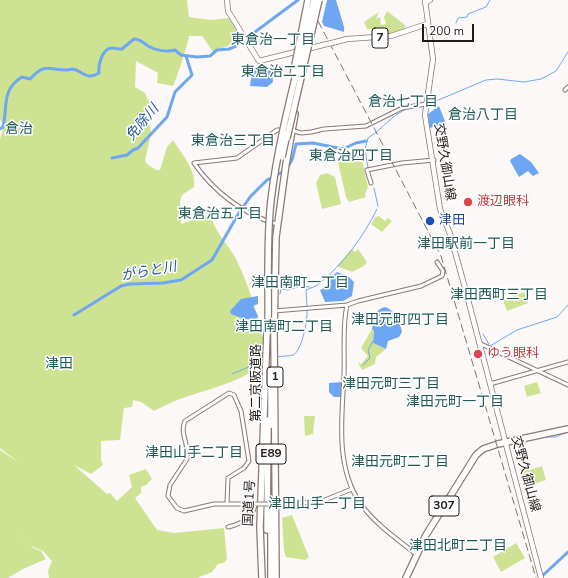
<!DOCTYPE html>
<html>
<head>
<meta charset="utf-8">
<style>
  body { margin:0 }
  #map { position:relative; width:568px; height:578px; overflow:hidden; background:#fcf8f7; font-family:"Nunito Sans",sans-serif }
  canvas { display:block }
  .scale { position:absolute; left:422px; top:24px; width:52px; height:18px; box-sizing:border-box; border:2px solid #211a17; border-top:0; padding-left:5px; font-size:12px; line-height:14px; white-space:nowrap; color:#211a17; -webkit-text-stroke:3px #fff; paint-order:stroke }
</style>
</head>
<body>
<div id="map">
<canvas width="568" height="578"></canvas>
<div class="scale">200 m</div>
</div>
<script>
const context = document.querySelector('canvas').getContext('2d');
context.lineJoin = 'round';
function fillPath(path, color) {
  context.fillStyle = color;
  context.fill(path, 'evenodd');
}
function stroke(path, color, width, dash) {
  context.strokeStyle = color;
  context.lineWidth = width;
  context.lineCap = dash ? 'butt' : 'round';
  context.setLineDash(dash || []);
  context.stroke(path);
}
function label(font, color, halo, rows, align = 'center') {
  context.font = font + ' "Nunito Sans","Noto Sans JP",sans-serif';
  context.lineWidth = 3;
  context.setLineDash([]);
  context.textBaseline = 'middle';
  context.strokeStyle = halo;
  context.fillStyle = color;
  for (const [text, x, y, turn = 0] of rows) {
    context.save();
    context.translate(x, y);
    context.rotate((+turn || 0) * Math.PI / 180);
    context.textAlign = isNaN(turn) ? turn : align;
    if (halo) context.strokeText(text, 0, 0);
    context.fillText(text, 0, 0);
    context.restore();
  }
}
const green = new Path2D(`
  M0,0h187l2,17 22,3 18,-2 12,20c-11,9 -17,8 -28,14l-11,-16h-13c0,5 -14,48 -16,50l-16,-3 1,-10 -22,-12 -1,26 10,6 5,11 -2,11 3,18 -6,28 2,3 9,6h4l7,-23 6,-7c8,13 24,31 21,47l-12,8 -2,6 1,23 22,-8 9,3c4,15 17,26 24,40 15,30 24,64 31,97 -7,22 -66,35 -87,43 -9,3 -17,8 -26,12l-13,-9 -8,-2 -1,7 -8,1 -4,32 -19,1v19l2,5 -12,9 -17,-9 33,29 3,-1 7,8 15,-14 -3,-12 17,-6 6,10 -6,6 -5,2v6l-6,5 22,32 17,3 50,-5 3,31 -3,4 -6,1 -6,8 -15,6h-148l-1,-7 4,-10 -9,-10 -12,-5 -15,-14 17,16 8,3 5,8 -23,10 -15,9h-8v-128l18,12 -18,-14v-309l4,-14 -4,-6z
  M387,11l18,14 1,2 -2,1 1,4 -9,2 -26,2 9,-2v-5h-12l-3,-7 15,-10 -3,7 4,-2 1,8 5,-1 -2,-7z
  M349,152h6l6,4 7,31 -3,7 1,3 -17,5 -3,-5 -9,-39z
  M327,173l8,4 6,27 -19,5 -6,-26 4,-8z
  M379,216l6,5 3,-3 4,3 -10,11 -11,-8 5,-7z
  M352,249l3,3 3,-3 9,13 -3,4 -12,6 -15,-6z
  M524,292l4,11 -21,8 -4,-11z
  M372,329l2,2 -1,12 13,6 -10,8 -1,7 -13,6 -4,-7 3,1 7,-8 -7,-8z
  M537,382l4,11 -14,4 -3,-11z
  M304,416h11l-2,18 -8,2z
  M542,466l4,14 -19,6 -5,-14z
  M292,515l17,42 -4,3 -19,-3 -2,-6 -2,-33z
  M516,543l9,15 -24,14 -8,-15z`);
const water = new Path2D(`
  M327,0h9l8,27v5l-20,-6 -2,-4z
  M250,67l22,1 1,14 -6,5 -17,-1 2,-15 -2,-2z
  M439,106l7,18 -17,4 -1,-14z
  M520,154l11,8 8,11 -6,3 -5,-5 -9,6 -9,-16 1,-2z
  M337,272l12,5 5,5 -2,14 -9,5 -18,1 -5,-12 10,-5v-7z
  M258,296v8l-5,2 5,10 -1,3h-13l-13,-5 -1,-3 11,-12z
  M385,307c10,3 15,15 17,25l-3,5 -11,4 -2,8 -13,-6 1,-12 -2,-2c3,-9 1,-19 13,-22z
  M342,382v15h-8l-5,-5v-9z`);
const stream = new Path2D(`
  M456,23l2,-5 9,-1 1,-3 18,-7 4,-7
  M429,104l57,-24 11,-1 27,3 17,-3 15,-8 12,-19
  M368,168l-3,-19 3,-11c15,-9 23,-23 41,-30
  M374,188l4,18
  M301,286l9,1
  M280,294l1,-5 7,1 12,-4
  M307,307l-1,-17c4,-2 10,-3 14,-7 23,-19 44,-47 57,-74
  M483,334l6,10
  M490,346l27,-16 40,-13 11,-12
  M277,357c5,-1 13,-1 16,-2 9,-4 15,-36 14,-45
  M363,365l7,-7 -2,-8 5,-9
  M232,374l31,-13
  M545,437h11l11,-5`);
const river = new Path2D(`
  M0,129l3,-2c5,-21 -2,-37 19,-50l8,2c16,-17 17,-9 36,-9 4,0 3,-1 7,-1 10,2 13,12 26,4 -1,-7 3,-25 13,-25 3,0 5,1 10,1l12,-10c7,0 9,4 14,7 8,5 19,6 27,4l6,5 16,2 13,-1 7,-6 12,-1 7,-3 62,-46
  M112,158l15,-3 6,-5 5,-2 29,-31 8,-25 17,-17 -6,-19
  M74,315l47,-29 9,-2 33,-1 18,-3 31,-20 25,-44 13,-19 17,-17 19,-10 6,-10 4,-16 17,-1 30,6 13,-6 10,-2
  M540,578l28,-26`);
const minor = new Path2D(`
  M565,90l3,-3
  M291,130l10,3 10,-1 13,-3 42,-3 36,-18 24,-4
  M371,183l-4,-13 35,-7 32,-3
  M277,224c-33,-9 -64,-33 -83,-61l43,-5 40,-28h7
  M347,305c-5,22 -2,47 -3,70 -2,42 -9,91 16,128 14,20 37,36 56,51
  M274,311l73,-6 11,-4 63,-15 21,-10 1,-5 -6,-9
  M479,343l89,42
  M490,384l78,-22
  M227,503l1,-25 16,-10 5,-7 -8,-50 -7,-16 -5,-2 -44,28c-6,12 5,25 2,38l-17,26 -2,11 9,12 7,3 30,-7h44
  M277,504l43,-2 32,-13
  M228,527c13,-3 26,-10 27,-23`);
const major = new Path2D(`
  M227,0l1,11 31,50 68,-17
  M425,0l8,59 -8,56 15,94 10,25 15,54 76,290
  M425,3l5,-3
  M332,43l15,-4 44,-3 36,-12`);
const highway = new Path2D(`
  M271,425v-44
  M498,444l70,-15
  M271,501v77
  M267,530l1,-110
  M262,578l-2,-51 7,-196
  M276,578l-2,-246 2,-95 10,-73 9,-50
  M406,578l20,-43 50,-80 7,-6 12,-4`);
const rail = new Path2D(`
  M307,0l134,256 95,322`);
const minorBridge = new Path2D(`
  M258,504h19`);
const majorBridge = new Path2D(`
  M327,44l5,-1`);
const highwayBridge = new Path2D(`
  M293,75l15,-75
  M287,138l32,-138
  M282,157l5,-23
  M268,331c1,-44 -2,-88 3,-131 8,-67 28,-134 43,-200`);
const markers = [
  [468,202,5,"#e0444e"],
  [430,221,5,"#1a4fb4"],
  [478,354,5,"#e0444e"]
];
const shields = [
  [380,38,16],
  [275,377,16],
  [271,454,30],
  [444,506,30]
];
const shieldNames = [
  ["7",380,38],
  ["1",275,377],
  ["E89",271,454],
  ["307",444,506]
];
const streetNames = [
  ["交野久御山線",444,162,81],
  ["第二京阪道路",257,383,-90],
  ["交野久御山線",525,474,75],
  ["国道1号",250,503,-87]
];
const healthNames = [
  ["渡辺眼科",477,202],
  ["ゆう眼科",487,354]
];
const transitNames = [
  ["津田",439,221]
];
const neighbourhoodNames = [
  ["東倉治一丁目",273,41],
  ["東倉治二丁目",283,73],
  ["倉治七丁目",403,103],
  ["倉治八丁目",483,116],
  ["倉治",19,130],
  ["東倉治三丁目",233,142],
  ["東倉治四丁目",351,157],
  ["東倉治五丁目",220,215],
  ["津田駅前一丁目",466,245],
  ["津田南町一丁目",300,284],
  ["津田西町三丁目",499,296],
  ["津田元町四丁目",400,321],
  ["津田南町二丁目",284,328],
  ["津田",59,365],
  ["津田元町三丁目",391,385],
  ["津田元町一丁目",455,403],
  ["津田山手二丁目",194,454],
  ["津田元町二丁目",400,463],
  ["津田山手一丁目",317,505],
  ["津田北町二丁目",458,547]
];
const waterNames = [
  ["免除川",143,123,-50],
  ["がらと川",149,272,-10]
];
fillPath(green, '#cee391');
fillPath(water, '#6da7f4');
stroke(stream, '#6da7f4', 1);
stroke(river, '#6da7f4', 3);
stroke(minor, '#8b7872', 5);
stroke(major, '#8b7872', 6);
stroke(highway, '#8b7872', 8);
stroke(minor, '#fff', 3);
stroke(major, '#fff', 4.5);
stroke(highway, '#fff', 5.5);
stroke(rail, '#797371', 1, [8, 4]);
stroke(minorBridge, '#8b7872', 5, []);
stroke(majorBridge, '#8b7872', 6, []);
stroke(highwayBridge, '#8b7872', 8, []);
stroke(minorBridge, '#fff', 3);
stroke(majorBridge, '#fff', 4.5);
stroke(highwayBridge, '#fff', 5.5);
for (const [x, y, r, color] of markers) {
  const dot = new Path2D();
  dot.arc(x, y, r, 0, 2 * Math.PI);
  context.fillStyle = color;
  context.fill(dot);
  stroke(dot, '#fff', 1.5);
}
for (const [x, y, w] of shields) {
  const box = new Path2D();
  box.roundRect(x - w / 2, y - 10, w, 20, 3);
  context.fillStyle = '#fff';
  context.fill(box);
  stroke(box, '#211a17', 1);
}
label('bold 12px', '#211a17', null, shieldNames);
label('13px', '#211a17', '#fff', streetNames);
label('13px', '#be3a42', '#fff', healthNames, 'left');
label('13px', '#164399', '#fff', transitNames, 'left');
label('14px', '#205a57', '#fff', neighbourhoodNames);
label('italic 14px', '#1f579d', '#fff', waterNames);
</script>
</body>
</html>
